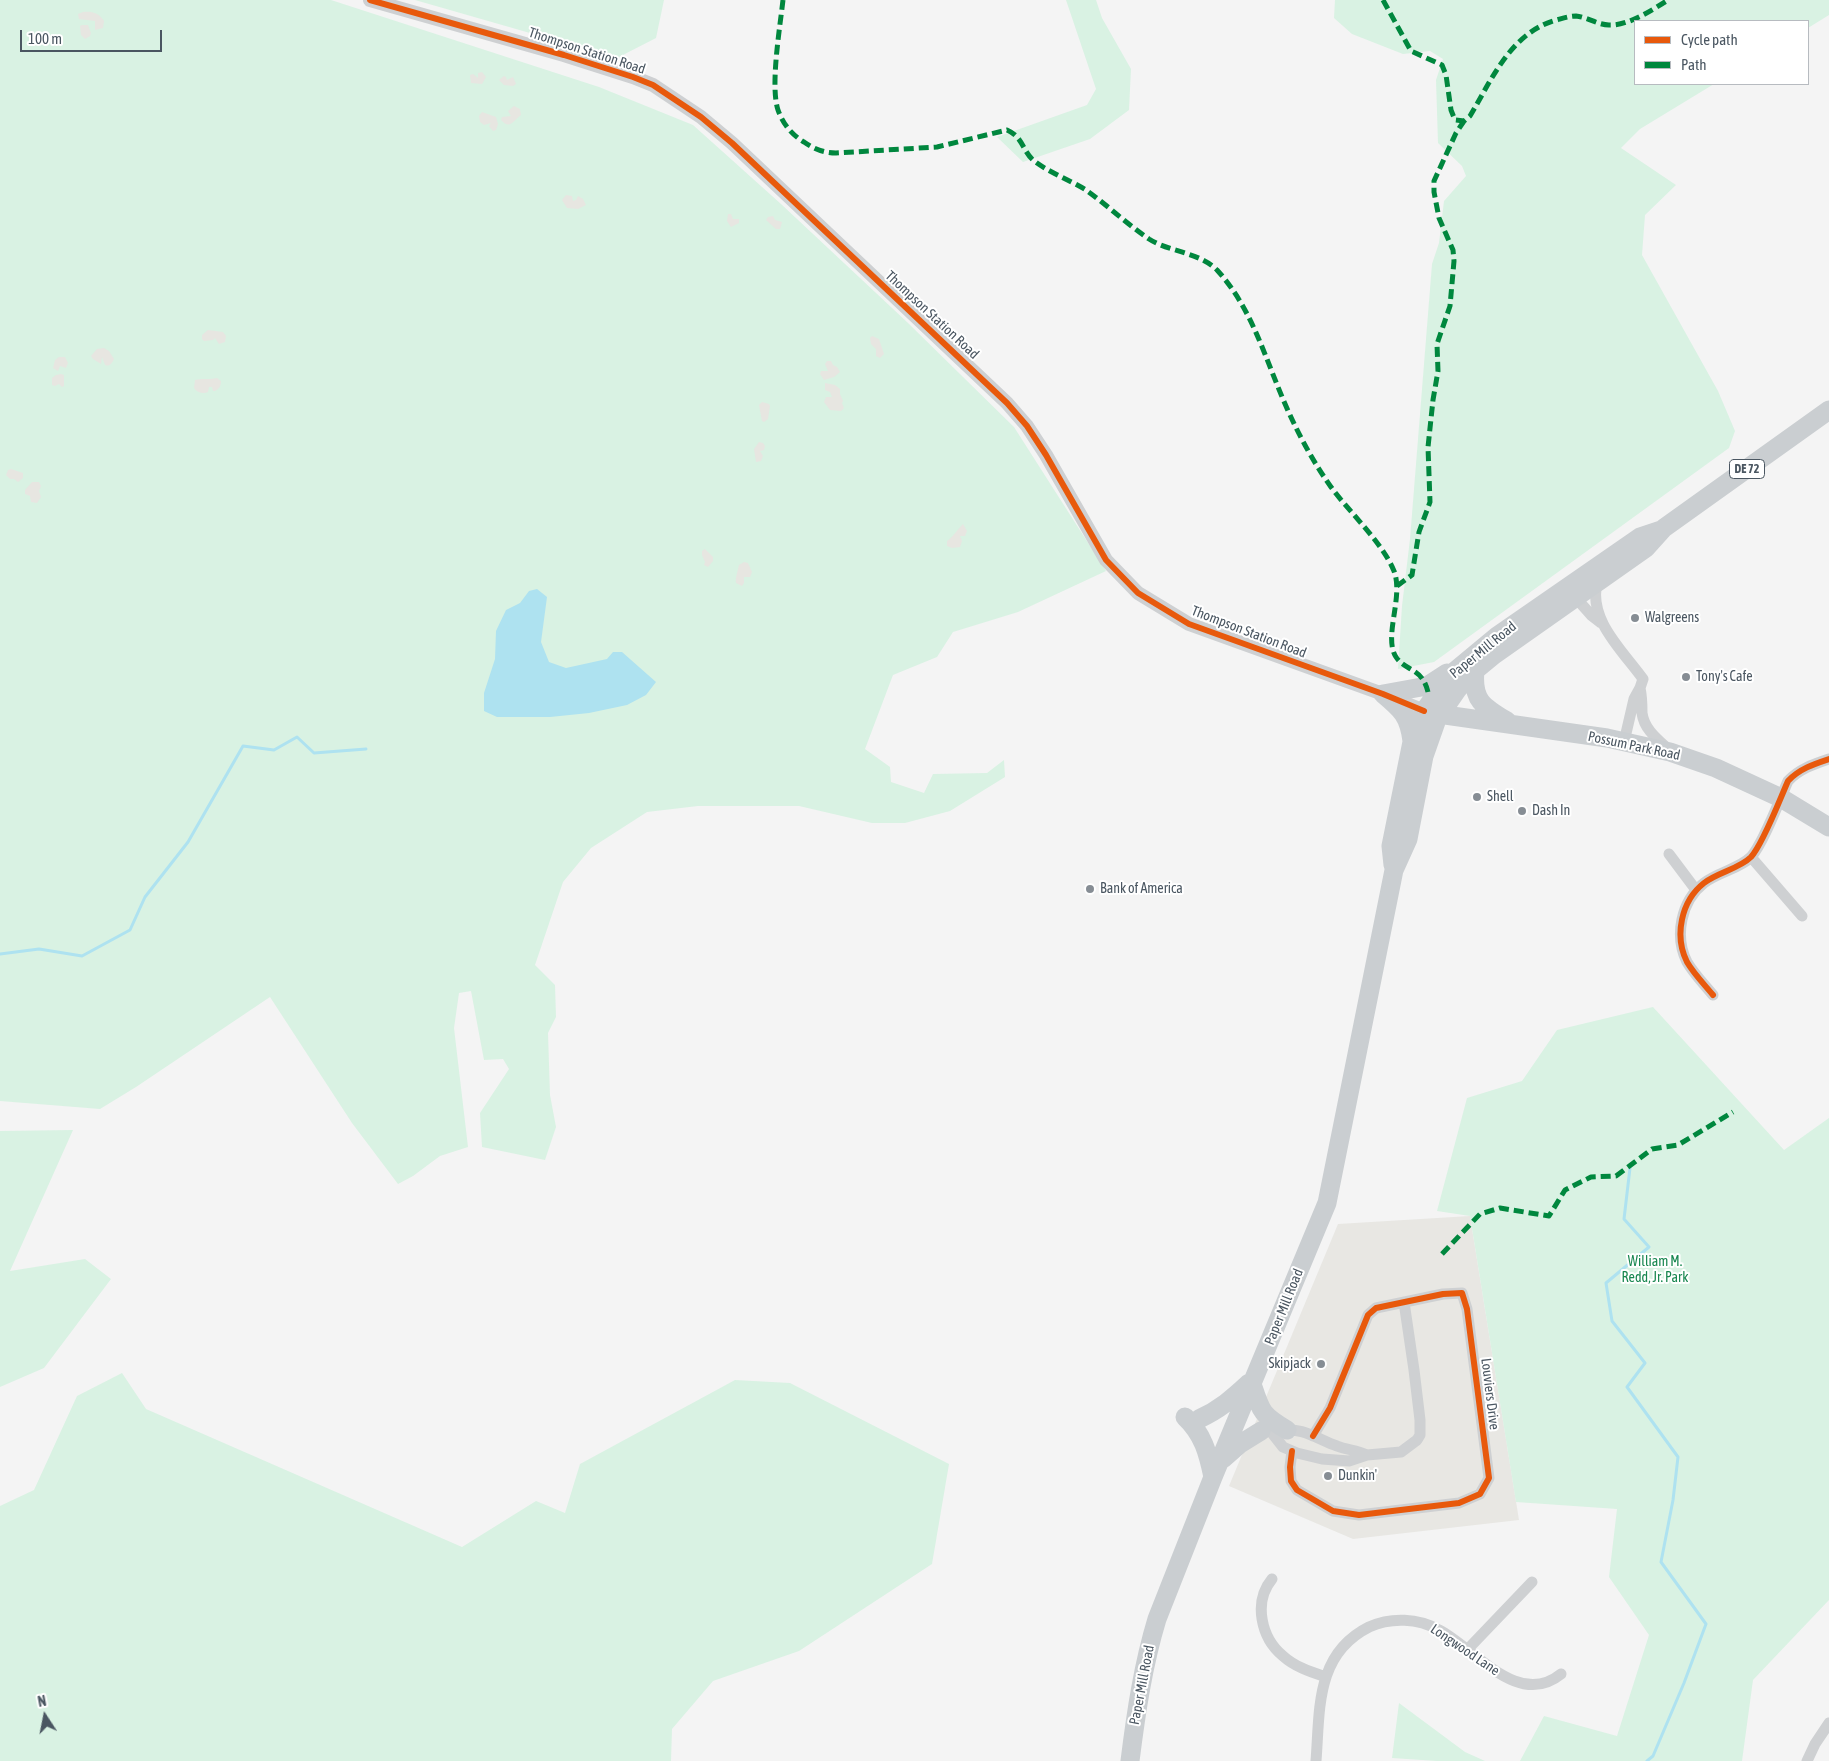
<!DOCTYPE html>
<html>
<head>
<meta charset="utf-8">
<style>
  body { margin:0 }
  #map { position:relative; width:1829px; height:1761px; overflow:hidden; background:#f4f4f4; font-family:"Asap Condensed",sans-serif }
  canvas { display:block }
  .legend { position:absolute; left:1634px; top:20px; width:175px; height:65px; box-sizing:border-box; background:#fff; border:1px solid #b7bbc0; margin:0; padding:6px 9px; list-style:none; font-size:15px; color:#4a5661 }
  .legend li { display:flex; align-items:center; gap:10px; height:25px }
  .legend b { width:25px; border:1px solid #b7bbc0 }
  .north { position:absolute; left:20px; top:1691px; width:50px; height:50px; -webkit-text-stroke:4px #fff; paint-order:stroke; rotate:349deg; font-size:14px; font-weight:700; line-height:20px; text-align:center; color:#4a5661 }
  .north::after { content:''; display:block; margin:auto; width:18px; height:22px; background:#4a5661; clip-path:polygon(50% 0,100% 100%,50% 72%,0 100%) }
  .scale { position:absolute; left:20px; top:30px; width:142px; height:22px; box-sizing:border-box; border:2px solid #4a5661; border-top:0; padding-left:6px; font-size:15px; line-height:18px; white-space:nowrap; color:#4a5661; -webkit-text-stroke:4px #fff; paint-order:stroke }
</style>
</head>
<body>
<div id="map">
<canvas width="1829" height="1761"></canvas>
<ul class="legend">
<li><b style="height:6px;background:#e8590c"></b>Cycle path</li>
<li><b style="height:6px;background:#00873e"></b>Path</li>
</ul>
<div class="north">N</div>
<div class="scale">100 m</div>
</div>
<script>
const context = document.querySelector('canvas').getContext('2d');
context.lineJoin = 'round';
function fillPath(path, color) {
  context.fillStyle = color;
  context.fill(path, 'evenodd');
}
function stroke(path, color, width, dash) {
  context.strokeStyle = color;
  context.lineWidth = width;
  context.lineCap = dash ? 'butt' : 'round';
  context.setLineDash(dash || []);
  context.stroke(path);
}
function label(font, color, halo, rows, align = 'center') {
  context.font = font + ' "Asap Condensed",sans-serif';
  context.lineWidth = 4;
  context.setLineDash([]);
  context.textBaseline = 'middle';
  context.strokeStyle = halo;
  context.fillStyle = color;
  for (const [text, x, y, turn = 0] of rows) {
    context.save();
    context.translate(x, y);
    context.rotate((+turn || 0) * Math.PI / 180);
    context.textAlign = isNaN(turn) ? turn : align;
    if (halo) context.strokeText(text, 0, 0);
    context.fillText(text, 0, 0);
    context.restore();
  }
}
const commercial = new Path2D(`
  M1470,1216l49,304 -166,19 -124,-53 109,-262z`);
const green = new Path2D(`
  M0,0h331l268,87 94,38 88,79 126,118 107,105 92,144 -88,41 -65,20 -16,25 -44,18 -28,74 25,18 1,15 33,11 9,-19 54,-1 17,-13 1,17 -55,34 -45,12h-33l-73,-17h-101l-51,6 -56,36 -28,34 -28,83 20,20 1,32 -8,16 2,62 6,32 -11,33 -63,-13 -2,-34 29,-44 -6,-10 -19,1 -13,-69 -12,2 -5,35 14,119 -28,9 -27,20 -15,8 -46,-61 -82,-126 -134,90 -36,22 -100,-8z
  M415,0h249l-8,38 -39,20z
  M1066,0h30l6,18 29,51 -2,41 -39,29 -67,23 -26,-25 90,-32 9,-16z
  M1335,0h494v15l-21,13v-7h-173v63h79l-74,45 -19,19 55,37 -31,30 -3,40 76,136 17,40 -6,17 -295,214 -36,7 4,-63 8,-67 22,-275 7,-21 5,-42 22,-25 -4,-10 -24,-23 -2,-63 7,-21 -13,-8 -27,3 -51,-20 -18,-16z
  M1653,1007l131,143 45,-32v482l-76,80 -11,81h-222l24,-45 73,20 32,-101 -40,-58 8,-68 -101,-7 -46,-286 -33,-5 30,-113 55,-17 35,-51z
  M73,1130l-63,141 75,-12 26,20 -67,89 -44,19v-256z
  M122,1373l24,36 316,138 74,-46 29,12 15,-49 155,-84 55,3 159,81 -17,100 -133,87 -86,30 -41,48 -1,32h-671v-255l34,-16 43,-94z
  M1399,1703l66,49 20,9h-48l-45,-3z`);
const sand = new Path2D(`
  M83,12c9,-1 16,1 21,9l-1,7 -8,2v-9l-16,-2 -1,-5z
  M82,25h6l3,8 -1,3 -5,3 -4,-4 -1,-9z
  M482,72l4,5 -4,7 -11,-1 -1,-8 3,-1 5,4v-5z
  M504,76l2,1 1,3 6,-3 3,7 -3,2 -9,-1 -5,-5z
  M514,106l6,3 1,6c-8,6 -11,15 -20,5l1,-3 9,-1 -3,-5z
  M482,112l14,5 2,7 -2,6 -3,1 -4,-5 2,-3 -7,2 -4,-3 -1,-6z
  M566,195l6,1 1,5 3,-1 2,-4 5,3 3,6 -8,4 -11,-1 -5,-8z
  M728,214h3l2,5h6v4l-8,4 -4,-6z
  M773,216l2,4 7,2 -2,7h-4l-10,-9 2,-3z
  M208,330l15,2 3,4 -1,6 -6,2 -4,-6 -2,2 -9,1 -2,-2v-4z
  M872,336l7,3 5,15 -4,4 -4,-2v-7l-5,-5 -1,-6z
  M104,348l5,3 5,8c-2,4 -4,8 -9,6l-3,-8 -1,7 -8,-5 -2,-3 6,-7z
  M59,357h6l3,6 -2,5 -6,-2 -2,5 -5,-3 2,-8z
  M827,361h4l2,4 4,2 3,5 -6,5 -10,3 -4,-6 1,-3h7l-3,-7z
  M61,374l3,1v11l-2,1 -3,-3 -4,2 -3,-1v-7l4,-3z
  M217,378l4,3c0,5 -2,8 -6,10h-2l-1,-4h-3l-1,5c-4,2 -11,1 -14,-4l1,-8c6,-2 14,0 22,-2z
  M825,383l10,2 5,4v5l3,7 -1,2 2,5 -3,3 -11,-1 -6,-8 2,-5h6l-2,-5 -5,-2z
  M762,402l7,2 1,2 -2,13 -4,3 -2,-1 -3,-16z
  M759,442l4,1 2,3 -1,4 -4,1 3,5 -2,5 -5,1 -2,-13z
  M11,469l12,4v5l-5,4 -4,-3h-4l-4,-4 2,-5z
  M32,482h7l2,4 -2,5 2,6 -4,6 -6,-1 -1,-6 -5,-2v-4z
  M963,524l4,7 -2,5h-5l2,5 -2,6 -8,1 -5,-2v-5c4,-2 12,-13 16,-17z
  M705,549l8,8v4l-5,6 -4,-2 1,-3 -3,-7v-4z
  M744,562l4,1 4,9 -2,5h-6v6l-2,3 -6,-3c-1,-4 2,-13 3,-18z`);
const water = new Path2D(`
  M537,589l10,8 -6,45 8,20 17,6 41,-9 6,-7h9l34,30 -10,13 -19,10 -38,8 -39,4h-53l-13,-6v-18l11,-34 1,-28 10,-21 14,-7 9,-12z`);
const stream = new Path2D(`
  M0,954l39,-5 43,7 48,-26 15,-33 43,-55 55,-96 31,4 23,-13 17,16 52,-4
  M1630,1168l-6,51 25,28 -43,36 6,38 33,42 -18,24 51,70 -5,43 -12,62 45,62 -22,59 -31,73 -6,5`);
const minor = new Path2D(`
  M1597,583c-9,37 26,68 46,96l-3,9 -6,11 -10,43
  M1576,598l16,18 9,7
  M1640,688c2,9 2,16 2,25 2,16 15,26 26,36
  M1669,854l27,36
  M1751,857l51,59
  M1713,995c-9,-11 -19,-21 -26,-33 -13,-26 -6,-61 17,-79 14,-11 35,-14 47,-26 12,-13 29,-58 37,-76 11,-12 26,-17 41,-22
  M1281,1431c20,-5 38,9 56,15 10,4 20,4 30,9
  M1272,1433l11,14 14,6 25,6 27,2 18,-6 34,-3 16,-12 3,-5v-15l-6,-50 -10,-68
  M1292,1451l-2,16 1,14 6,9 36,21 26,4 100,-12 21,-9 9,-16 -22,-169 -5,-16 -19,1 -67,14 -8,7 -38,93 -17,28
  M1272,1579c-19,23 -11,59 11,77 12,11 28,16 43,21
  M1467,1650l65,-68
  M1316,1761c4,-51 -1,-107 53,-134 22,-10 49,-9 70,3 35,18 79,79 122,44
  M1807,1761l8,-17 14,-21`);
const tertiary = new Path2D(`
  M370,0l194,55 69,22 20,8 48,32 31,26 275,260 20,23 19,29 60,105 32,33 51,31 194,70 41,17`);
const primary = new Path2D(`
  M1475,671c-3,29 8,36 32,50
  M1383,694l44,-8 20,-13
  M1383,694c19,16 26,22 29,47
  M1431,713l176,25 63,14 46,16 65,30 48,29
  M1393,865l-2,-19 22,-109 11,-26 26,-36 47,-39 143,-99 21,-7
  M1252,1384c9,27 9,31 35,46
  M1185,1417c18,17 23,36 28,60
  M1199,1419c20,-9 34,-21 50,-36
  M1223,1459l17,-15 21,-13
  M1130,1761c6,-48 13,-96 27,-142l56,-142 114,-274 67,-333 14,-31 16,-83 13,-37 20,-29 14,-16 23,-19 152,-107 18,-20 165,-118`);
const quiet = new Path2D(`
  M783,0c-3,27 -13,86 -5,110 5,14 14,25 26,32 10,7 20,11 32,11l101,-6 70,-17c16,7 15,20 26,30 13,11 37,20 53,30 21,15 41,34 63,49 20,13 50,13 68,31 31,34 44,75 61,117 14,35 31,69 53,100 19,26 51,55 63,84 10,26 -11,66 2,86 10,15 26,10 32,35
  M1383,0l28,51 31,14 4,10 5,35 4,10 9,1 6,-5c22,-37 40,-81 83,-95 8,-2 15,-5 23,-5 11,1 22,9 33,9 19,1 43,-15 59,-25
  M1397,586l15,-11 7,-43 11,-30 -2,-55 5,-47 5,-29 -1,-27 13,-38 4,-45 -1,-11 -14,-32 -5,-26v-11l22,-48 8,-12
  M1442,1254l38,-40 20,-6 49,8 16,-26 26,-13 25,-1 36,-27 26,-4 55,-33`);
const cycleway = new Path2D(`
  M370,0l194,55 69,22 20,8 48,32 31,26 275,260 20,23 19,29 60,105 32,33 51,31 194,70 41,17
  M1713,995c-9,-11 -19,-21 -26,-33 -13,-26 -6,-61 17,-79 14,-11 35,-14 47,-26 12,-13 29,-58 37,-76 11,-12 26,-17 41,-22
  M1292,1451l-2,16 1,14 6,9 36,21 26,4 100,-12 21,-9 9,-16 -22,-169 -5,-16 -19,1 -67,14 -8,7 -38,93 -17,28`);
const markers = [
  [1635,618,5,"#868d94"],
  [1686,677,5,"#868d94"],
  [1477,797,5,"#868d94"],
  [1522,811,5,"#868d94"],
  [1090,889,5,"#868d94"],
  [1321,1364,5,"#868d94"],
  [1328,1476,5,"#868d94"]
];
const shields = [
  [1747,469,35]
];
const shieldNames = [
  ["DE 72",1747,469]
];
const streetNames = [
  ["Thompson Station Road",587,51,18],
  ["Thompson Station Road",932,315,43],
  ["Thompson Station Road",1249,632,21],
  ["Paper Mill Road",1483,650,-39],
  ["Possum Park Road",1634,746,12],
  ["Paper Mill Road",1284,1307,-68],
  ["Louviers Drive",1490,1394,83],
  ["Longwood Lane",1465,1650,34],
  ["Paper Mill Road",1142,1685,-79]
];
const poiNames = [
  ["Walgreens",1645,618],
  ["Tony's Cafe",1696,677],
  ["Shell",1487,797],
  ["Dash In",1532,811],
  ["Bank of America",1100,889],
  ["Skipjack",1311,1364,"right"],
  ["Dunkin'",1338,1476]
];
const parkNames = [
  ["William M.",1655,1262],
  ["Redd, Jr. Park",1655,1278]
];
fillPath(commercial, '#e8e7e3');
fillPath(green, '#d9f2e3');
fillPath(sand, '#e7e6e1');
fillPath(water, '#aee2f0');
stroke(stream, '#aee2f0', 3);
stroke(minor, '#ced0d2', 11);
stroke(tertiary, '#ced0d2', 14);
stroke(primary, '#caced1', 19);
stroke(quiet, '#00873e', 5, [10, 5]);
stroke(cycleway, '#e8590c', 6);
for (const [x, y, r, color] of markers) {
  const dot = new Path2D();
  dot.arc(x, y, r, 0, 2 * Math.PI);
  context.fillStyle = color;
  context.fill(dot);
  stroke(dot, '#fff', 2);
}
for (const [x, y, w] of shields) {
  const box = new Path2D();
  box.roundRect(x - w / 2, y - 9.5, w, 19, 4);
  context.fillStyle = '#fff';
  context.fill(box);
  stroke(box, '#4a5661', 1);
}
label('bold 12px', '#4a5661', null, shieldNames);
label('14px', '#4a5661', '#fff', streetNames);
label('14px', '#4a5661', '#fff', poiNames, 'left');
label('14px', '#17864f', '#fff', parkNames);
</script>
</body>
</html>
